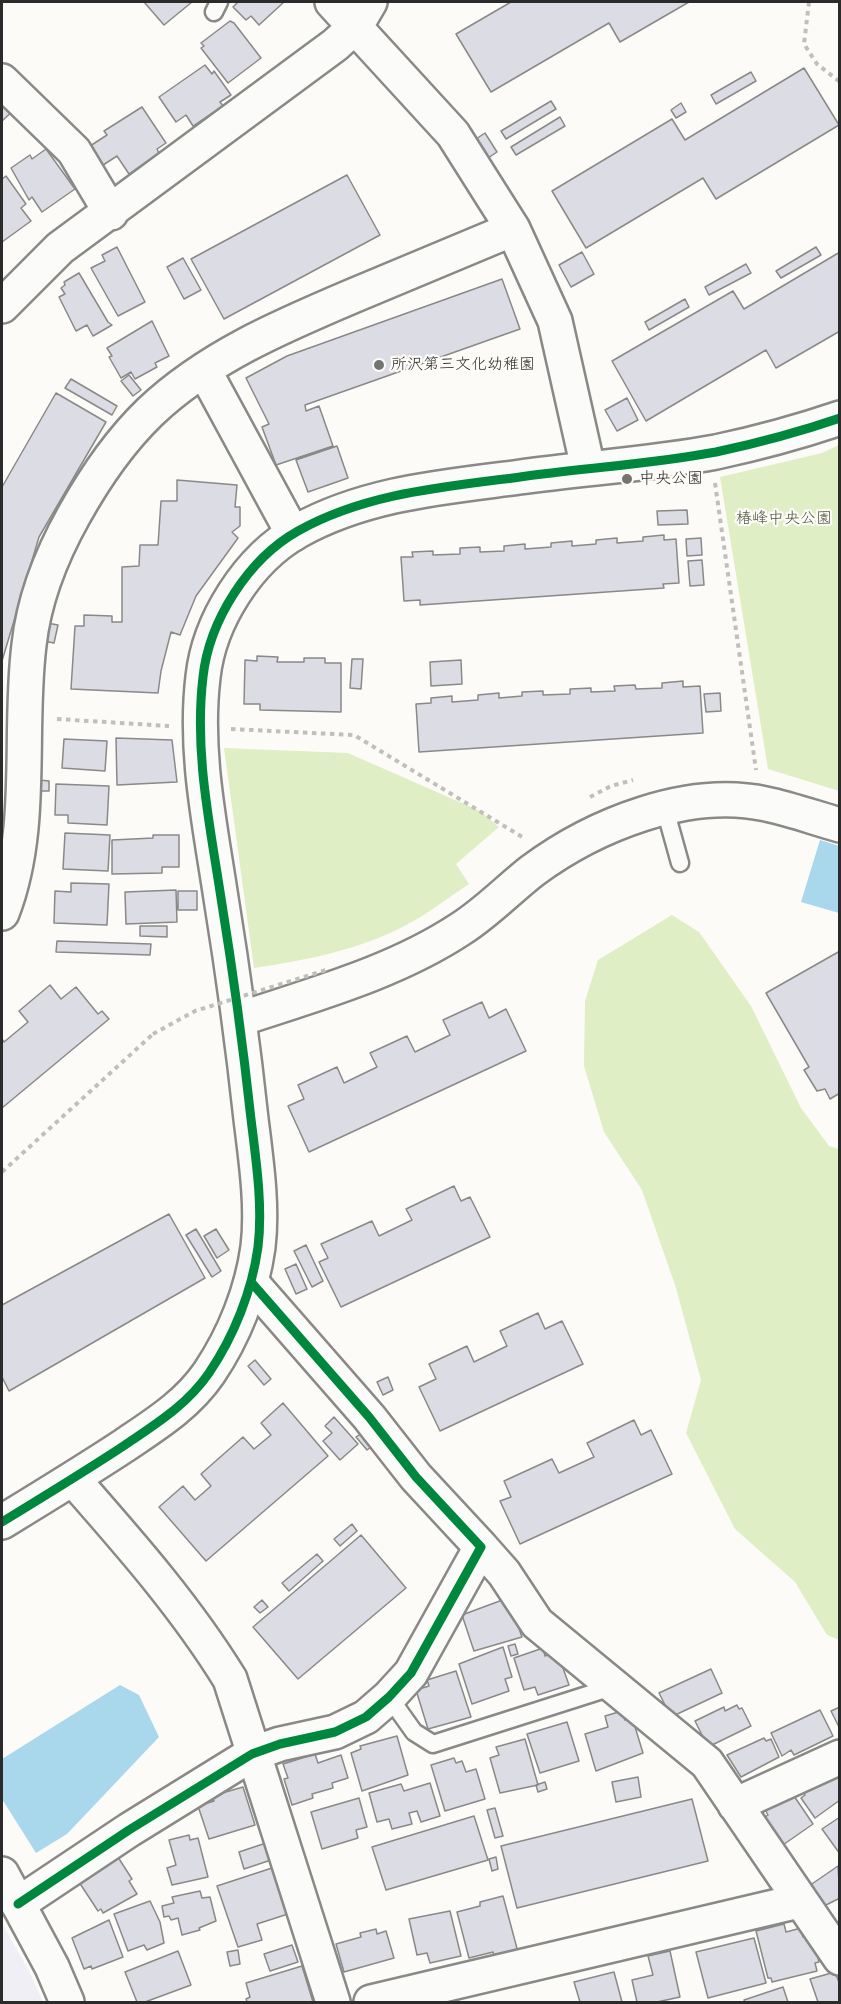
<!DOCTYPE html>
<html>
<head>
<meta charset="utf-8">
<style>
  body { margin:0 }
  #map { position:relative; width:841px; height:2004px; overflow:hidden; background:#fcfbf8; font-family:"Shantell Sans",sans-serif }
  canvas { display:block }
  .frame { position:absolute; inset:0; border:3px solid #2b2b2b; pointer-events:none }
</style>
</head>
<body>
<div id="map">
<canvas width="841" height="2004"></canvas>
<div class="frame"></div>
</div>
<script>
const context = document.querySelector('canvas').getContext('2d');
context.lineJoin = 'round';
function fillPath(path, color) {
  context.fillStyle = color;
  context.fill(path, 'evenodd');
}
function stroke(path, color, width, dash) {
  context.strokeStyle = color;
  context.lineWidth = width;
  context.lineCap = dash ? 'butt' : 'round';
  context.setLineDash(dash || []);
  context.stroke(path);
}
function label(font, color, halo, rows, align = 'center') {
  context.font = font + ' "Shantell Sans","Klee One",sans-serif';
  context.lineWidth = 4.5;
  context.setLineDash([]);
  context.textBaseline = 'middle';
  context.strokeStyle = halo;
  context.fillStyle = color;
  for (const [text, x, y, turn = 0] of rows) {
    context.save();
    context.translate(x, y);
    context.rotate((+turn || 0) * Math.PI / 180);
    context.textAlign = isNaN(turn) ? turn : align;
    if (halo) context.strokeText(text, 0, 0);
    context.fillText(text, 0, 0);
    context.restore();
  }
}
const built = new Path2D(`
  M2,1923l27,48 14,31h-41z`);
const green = new Path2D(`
  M839,445v346l-71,-22 -48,-292 102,-24z
  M224,748l124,5 132,58 19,16 -43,37 13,20c-20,13 -40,29 -61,40 -47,26 -102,36 -154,44z
  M672,915l27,17 52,74 50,102 28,38 10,3v491l-12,-5 -32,-53 -60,-53 -49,-96 15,-53 -25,-92 -34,-98 -38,-58 -20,-66 1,-65 13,-41z`);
const water = new Path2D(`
  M820,840l19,6v67l-38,-11z
  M120,1685l19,10 20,42 -92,97 -31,19 -34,-54v-40z`);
const building = new Path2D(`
  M144,2h48l-28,23z
  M238,2h46l-25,23 -8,-9 -5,4 -13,-13z
  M511,2h178l-69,40 -11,-19 -118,69 -35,-58z
  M230,21l4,2 27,35 -33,25 -27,-35 3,-2 -3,-3z
  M205,65l7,9 2,-3 17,24 -11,7 3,4 -30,20 -7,-11 -10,7 -17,-25z
  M804,68l35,57 -123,74 -13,-21 -117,70 -34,-57 120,-72 13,21z
  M751,72l5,9 -40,23 -5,-9z
  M2,94l13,15 -13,12z
  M551,101l5,8 -50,30 -5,-8z
  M681,103l5,9 -10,6 -5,-8z
  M142,107l24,36 -9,6 2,4 -30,21 -12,-18 -17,11 -13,-19 20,-13 -3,-4z
  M560,117l5,9 -49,29 -5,-8z
  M485,133l12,19 -9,6 -12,-19z
  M46,149l29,40 -33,23 -10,-15 -3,3 -18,-32 19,-13 2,4z
  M347,175l33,60 -156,84 -33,-60z
  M6,176l20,28 -5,4 10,13 -29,21v-63z
  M117,247l28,55 -27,14 -27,-48 14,-7 -3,-6z
  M816,247l5,8 -40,23 -5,-7z
  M582,252l12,22 -23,13 -12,-22z
  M840,252v79l-64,37 -10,-18 -120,71 -34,-60 121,-70 11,18z
  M183,258l18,32 -17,9 -17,-32z
  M746,264l5,9 -42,22 -4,-8z
  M79,273l29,49 4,3 -19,11 -6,-11 -11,6 -17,-34 6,-3 -4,-6 4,-3 -1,-3z
  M502,279l18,50 -215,76 1,6 13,-5 14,40 -57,19 -14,-38 7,-3 -23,-46 41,-22z
  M685,299l4,8 -40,23 -4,-8z
  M152,321l17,35 -14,7 2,4 -22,12 -4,-7 -10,6 -12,-21 3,-1 -5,-8z
  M129,375l12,15 -8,6 -12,-15z
  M71,379l46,27 -5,9 -47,-27z
  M56,393l50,29 -67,115 -37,124v-174z
  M627,398l11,22 -21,11 -12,-21z
  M337,446l11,32 -40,14 -12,-32z
  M177,480l60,5 -2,22h5v19l-8,6 6,6 -42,58 -16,39 -9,-3 -10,39 -3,22 -87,-4 4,-63h9v-11l28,1v6h10v-55l17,-1 1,-21h18l3,-44h16z
  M687,510l1,14 -30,1 -1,-14z
  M664,535v5l12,-1 3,44 -16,1 1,4 -244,17v-5l-16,1 -3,-44h12l-1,-5 21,-1v4l27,-1v-6l20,-1v5l24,-1v-5l21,-2v5l26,-2v-4l21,-2v5l24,-2v-4l21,-2v5l26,-2v-4z
  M701,538l1,17 -15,1 -1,-17z
  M702,560l2,25 -14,1 -2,-25z
  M47,623l11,2 -4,18 -10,-2z
  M257,656l21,1 -1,5h27v-4h21v5h16v49l-81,-2v-6h-16l1,-44 12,1z
  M352,659h11l-2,30 -11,-1z
  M461,660l1,24 -31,2 -1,-24z
  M683,681v6l17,-1 3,47 -284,19 -3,-48 15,-1v-5l21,-2v6l26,-2v-5l21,-2v5l23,-2v-4l21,-1v4l27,-1v-5l21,-1v4l24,-1 -1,-5 21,-1 1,4 26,-1v-5z
  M720,693l1,18 -15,1 -2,-18z
  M116,738l56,2 5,42 -60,3z
  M64,739l43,2 -2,30 -43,-3z
  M39,780l10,1v10h-11z
  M56,784l53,2 -2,39 -39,-2v-8h-13z
  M65,833l45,2 -2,36 -45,-2z
  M153,835h26v32h-17v6l-50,1v-34l41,-2z
  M71,883l38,1 -2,41 -53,-2 1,-32 16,1z
  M176,890l1,32 -51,2 -1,-32z
  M178,891h19v19h-19z
  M140,926h27v11l-27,-1z
  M57,941l94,3 -1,11 -94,-3z
  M840,951v142l-10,6 -5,-10 -8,2 -13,-21 5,-3 -43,-74z
  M50,985l11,14 15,-12 22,27 4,-3 7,8 -107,89v-69l2,3 24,-20 -9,-11z
  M482,1002l7,16 17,-9 20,42 -217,101 -21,-46 16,-7 -6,-14 39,-18 7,16 33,-16 -7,-14 37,-17 8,16 35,-17 -7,-15z
  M454,1186l7,15 9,-4 20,40 -149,70 -22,-45 9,-4 -7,-14 51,-23 7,15 33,-16 -6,-11z
  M169,1214l36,64 -196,113 -7,-14v-72z
  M196,1229l25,42 -9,6 -26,-42z
  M216,1229l13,21 -12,8 -13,-22z
  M306,1245l17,36 -11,6 -18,-36z
  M296,1264l11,25 -11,5 -11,-25z
  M538,1313l7,16 17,-8 21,43 -143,67 -21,-44 17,-8 -7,-15 38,-18 7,16 33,-16 -7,-15z
  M255,1360l16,19 -7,6 -16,-19z
  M388,1377l5,13 -10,5 -6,-13z
  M283,1403l45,53 -122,105 -47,-54 24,-21 12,14 16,-14 -10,-12 42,-37 11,12 17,-14 -10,-12z
  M334,1417l24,27 -18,16 -17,-19 9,-8 -7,-7z
  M634,1420l7,15 10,-5 21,44 -152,70 -20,-43 11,-4 -7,-16 48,-22 7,14 35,-16 -7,-14z
  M362,1433l10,13 -5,4 -11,-13z
  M352,1524l5,7 -17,15 -6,-7z
  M361,1535l45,53 -108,91 -45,-52z
  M317,1554l6,7 -34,30 -7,-8z
  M505,1599l4,11 3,-1 10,28 -48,14 -12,-36z
  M262,1600l6,7 -8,6 -6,-6z
  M515,1644l3,10 -7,2 -3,-10z
  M503,1647l9,30 -7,2 4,12 -37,13 -13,-40z
  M543,1648l2,8 12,-5 12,34 -31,10 -3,-8 -11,3 -10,-32z
  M711,1669l11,24 -51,24 -12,-24z
  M456,1671l15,46 -43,12 -12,-39 13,-4 -2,-6z
  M737,1705l2,4 3,-1 9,18 -43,21 -13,-26 29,-14 1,4z
  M840,1707v22l-9,-18z
  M820,1710l13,26 -39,19 -3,-5 -9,6 -11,-23z
  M622,1711l3,9 7,-3 11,36 -47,18 -11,-37 23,-7 -3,-11z
  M567,1722l12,39 -39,12 -13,-39z
  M397,1736l11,39 -46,16 -11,-38 10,-4 -1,-3z
  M764,1738l2,3 5,-2 8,18 -38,20 -14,-22z
  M525,1739l13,46 -38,8 -10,-35 9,-3 -3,-8z
  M315,1754l3,9 23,-8 7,23 -16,5 1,5 -21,6 1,4 -21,7 -8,-26 4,-1 -5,-14z
  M454,1758l2,5 6,-2 4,11 10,-3 9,30 -40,12 -14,-46z
  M836,1774l4,5v21l-25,18 -14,-20 4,-3 -2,-4z
  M638,1777l3,20 -25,5 -4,-20z
  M545,1782l2,7 -9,3 -2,-7z
  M430,1783l10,33 -19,6 -4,-11 -8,2 3,11 -20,5 -3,-10 -12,3 -8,-29 32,-9 3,7z
  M243,1787l12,38 -46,14 -11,-33 16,-5 -2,-5z
  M792,1793l21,31 -33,23 -20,-26 8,-6 -5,-9z
  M359,1798l8,29 -11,3 2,8 -36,11 -11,-37z
  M692,1799l16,62 -191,47 -16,-62z
  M495,1808l8,28 -8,2 -8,-28z
  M474,1816l14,44 -102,30 -14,-43z
  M840,1817v37l-18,-25z
  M189,1835l1,5 8,-2 10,39 -36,8 -5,-17 9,-3 -7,-25z
  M266,1843l5,17 -27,9 -5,-17z
  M116,1854l16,25 -3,2 8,13 -34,19 -2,-4 -3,2 -21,-32z
  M496,1857l2,12 -6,2 -3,-12z
  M838,1866l2,32 -20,10 -14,-20z
  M272,1868l16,46 -31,10 5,16 -24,7 -21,-61z
  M200,1891l2,7 8,-1 6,24 -17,7 1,2 -18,5 -4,-17 -7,2 -2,-4 -5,1 -2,-11 12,-3 -2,-6z
  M503,1896l16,60 -23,6 -3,-10 -24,6 -12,-46 23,-6v-4z
  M150,1901l10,21 4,21 -17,7 -3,-5 -16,6 -14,-37z
  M450,1911l11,45 -31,7 -3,-10 -10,2 -8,-36z
  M109,1920l14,37 -31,12 -1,-3 -7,3 -12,-31z
  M784,1924l2,8 15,-4 2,9 5,-1 2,9 5,-1 4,18 -4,1 2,8 -45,11 -1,-4h-3l-12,-47z
  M376,1929l1,5 9,-3 8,27 -50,14 -8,-28 25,-7 -1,-4z
  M754,1938l12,45 -58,15 -12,-46z
  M292,1945l6,17 -28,9 -6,-17z
  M238,1950l2,14 -10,2 -3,-14z
  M178,1951l13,34 -46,17h-8l-12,-30z
  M670,1951l10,46 -23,5h-20l-5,-22 21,-5 -5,-19z
  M302,1966l11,36h-66l-1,-3 4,-2 -4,-14z
  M614,1972l8,30h-42l-6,-20z
  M835,1972l5,13v17h-22l-8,-23z
  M783,1987l5,15h-43l-1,-2z`);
const path = new Path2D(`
  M809,2l-5,42 13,20 23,18
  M715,483l41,287
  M57,719l112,7
  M231,729l123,6 170,103
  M590,797l21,-11 22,-6
  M2,1172l151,-138`);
const service = new Path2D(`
  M214,12l5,-10
  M665,809l15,54
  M389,1697l25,35 19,12 179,-57`);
const minor = new Path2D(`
  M332,2l121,132 60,95 42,92 33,147
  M2,81l72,70 37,62
  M2,306l58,-58 275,-203 21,-19 14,-24
  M204,370l89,164
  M2,913c33,-84 16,-180 27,-268 5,-47 22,-89 45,-130 20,-36 46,-74 76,-103 58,-55 132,-86 205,-117 53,-22 106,-44 158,-66
  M240,1019c75,-25 156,-47 222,-91 25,-16 47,-39 70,-57 62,-46 156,-84 234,-67 24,5 49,14 74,21
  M73,1479c57,65 112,127 157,200l103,323
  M481,1547l23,26 33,50 170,140 133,195
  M735,1805l105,-48
  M18,1904l111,-74 123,-76 28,-10 55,-12 31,-15 23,-20 22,-24 70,-126 -65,-70 -47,-60 -118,-135
  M371,2002l428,-101`);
const tertiary = new Path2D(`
  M2,1522c41,-25 82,-50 123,-77 31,-21 62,-40 84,-72 25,-37 43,-82 49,-126 5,-41 -2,-87 -7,-128 -8,-74 -18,-147 -30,-221 -11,-73 -27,-146 -18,-221 6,-56 45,-118 95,-146 68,-38 146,-44 222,-54 65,-9 132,-13 196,-25 42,-9 83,-20 124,-34
  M2,1874l50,93 15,35`);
const pathBridge = new Path2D(`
  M153,1034l42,-23 131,-41`);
const cycleway = new Path2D(`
  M2,1522c41,-25 82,-50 123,-77 31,-21 62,-40 84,-72 25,-37 43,-82 49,-126 5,-41 -2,-87 -7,-128 -8,-74 -18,-147 -30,-221 -11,-73 -27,-146 -18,-221 6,-56 45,-118 95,-146 68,-38 146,-44 222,-54 65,-9 132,-13 196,-25 42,-9 83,-20 124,-34
  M18,1904l111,-74 123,-76 28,-10 55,-12 31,-15 23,-20 22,-24 70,-126 -65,-70 -47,-60 -118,-135`);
const markers = [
  [379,365,6,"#747473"],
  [627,479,6,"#747473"]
];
const poiNames = [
  ["所沢第三文化幼稚園",391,365],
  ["中央公園",639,479]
];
const parkNames = [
  ["椿峰中央公園",784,519]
];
fillPath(built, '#f0eff5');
fillPath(green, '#dfeec5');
fillPath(water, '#a9d7eb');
fillPath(building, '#dcdce4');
stroke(building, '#898987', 1.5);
stroke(service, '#898987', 21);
stroke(minor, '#898987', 38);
stroke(tertiary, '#898987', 38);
stroke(path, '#c0bfbc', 4, [4.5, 4.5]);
stroke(service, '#fbfbf9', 16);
stroke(minor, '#fbfbf9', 33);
stroke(tertiary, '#fbfbf9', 33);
stroke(pathBridge, '#c0bfbc', 4, [4.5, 4.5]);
stroke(cycleway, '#00873e', 9);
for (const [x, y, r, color] of markers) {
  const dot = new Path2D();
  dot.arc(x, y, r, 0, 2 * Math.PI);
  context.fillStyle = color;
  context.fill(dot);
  stroke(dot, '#fdfcf7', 2);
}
label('16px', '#2b2b2b', '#fdfcf7', poiNames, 'left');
label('16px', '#525947', '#fdfcf7', parkNames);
</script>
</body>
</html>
